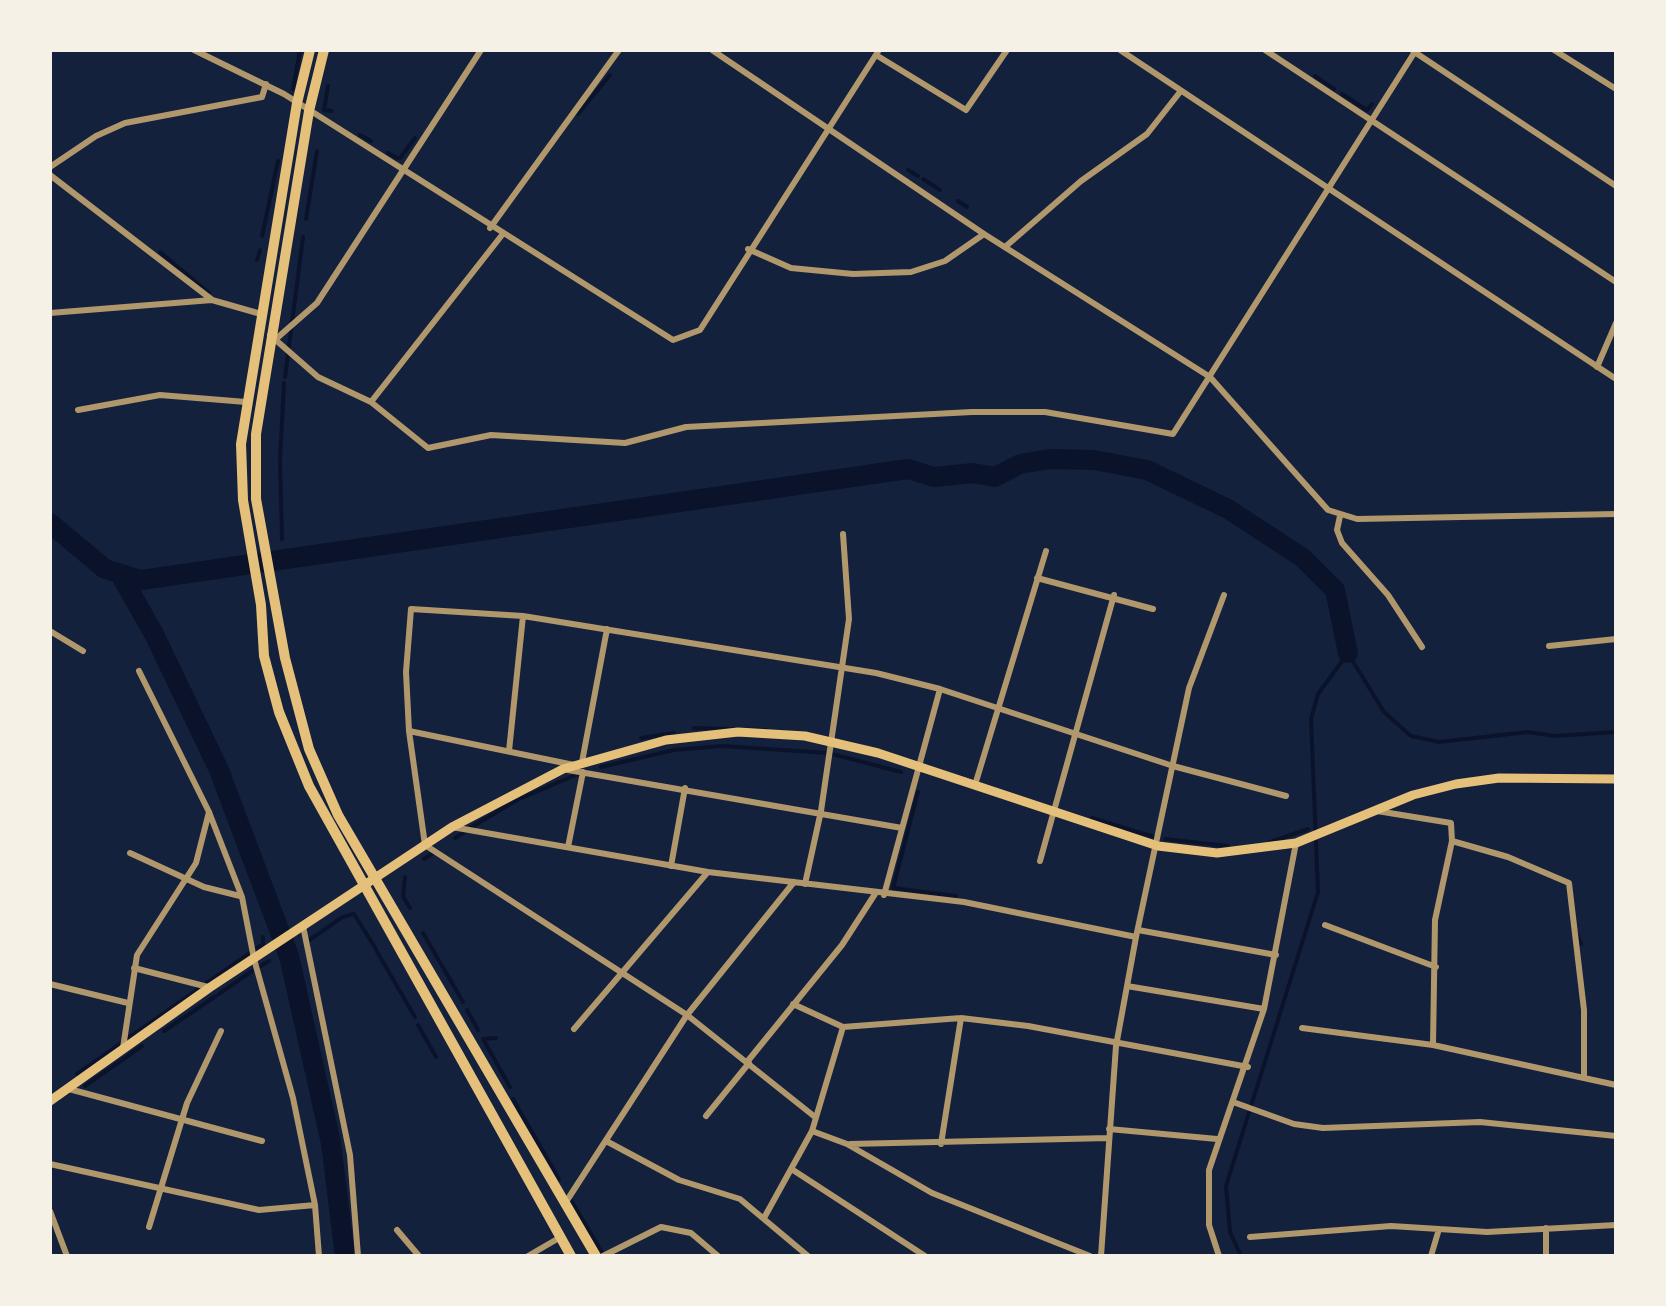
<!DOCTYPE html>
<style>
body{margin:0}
#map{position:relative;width:1666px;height:1306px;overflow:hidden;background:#14213d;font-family:Rubik,sans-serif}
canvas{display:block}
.frame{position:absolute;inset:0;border:52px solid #f6f1e7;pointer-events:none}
</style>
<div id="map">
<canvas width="1666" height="1306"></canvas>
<div class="frame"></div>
</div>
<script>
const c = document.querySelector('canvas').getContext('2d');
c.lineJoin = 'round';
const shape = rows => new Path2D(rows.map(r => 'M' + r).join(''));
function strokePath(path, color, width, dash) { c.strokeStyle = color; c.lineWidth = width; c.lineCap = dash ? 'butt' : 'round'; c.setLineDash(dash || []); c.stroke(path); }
const stream = shape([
 [1315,76,1334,89],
 [328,86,324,110,332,111],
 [293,89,300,50],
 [1342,94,1367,110,1372,104],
 [578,114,610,75],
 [360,135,371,141],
 [388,153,397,158],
 [400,158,415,138],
 [908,170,918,176],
 [923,179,940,190],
 [958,201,967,207],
 [306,219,317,151],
 [262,236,278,161],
 [160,252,209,293],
 [257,260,260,250],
 [285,377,303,237],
 [280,460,284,383],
 [280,462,282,539],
 [1349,655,1384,712,1411,736,1439,742,1528,732,1554,736,1616,732],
 [694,728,766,730],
 [641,738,674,733],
 [832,754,901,772],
 [601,767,674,750,722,746,828,753],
 [918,792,893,888,956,896],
 [1092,818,1154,837],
 [470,828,517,800,578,774],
 [455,838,466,831],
 [1165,839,1228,846],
 [1270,842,1308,829],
 [424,859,436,851],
 [403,897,405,877],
 [404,898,410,908],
 [354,914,376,949],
 [343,917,353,914],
 [423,933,463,1002],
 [1577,934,1581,944],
 [308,941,341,918],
 [376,950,415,1017],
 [283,952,292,946],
 [259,967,269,961],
 [219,994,252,971],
 [467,1010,478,1030],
 [418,1025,436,1057],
 [164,1031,216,996],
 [496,1038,483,1039,510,1087],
 [77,1074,247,955,263,944,263,937],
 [85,1086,142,1046],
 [513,1099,559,1179],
 [571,1200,604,1256],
 [1241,1256,1230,1232,1226,1186,1318,892,1311,719,1318,694,1348,653]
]);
const river = shape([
 [50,523,105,569,141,580,908,469,934,477,973,473,995,477,1020,464,1050,459,1094,460,1147,470,1228,509,1303,558,1335,590,1348,653],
 [120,574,154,634,219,770,289,956,331,1143,345,1256]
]);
const minor = shape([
 [194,50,284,94,673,340,700,330,879,50],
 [712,50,984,234,1210,377,1328,510,1357,519,1616,514],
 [1120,50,1616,379],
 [1265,50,1616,282],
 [1554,50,1616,89],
 [1413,51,1616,186],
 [876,55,966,110,1007,50],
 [50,167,96,136,125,123,262,97,266,84],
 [50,175,211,299],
 [490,228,619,50],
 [1005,247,1081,181,1147,134,1180,92],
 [748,249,791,268,853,274,911,272,945,261,984,234],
 [50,313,212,300,261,314],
 [270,335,318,377,371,402,428,448,491,435,625,443,686,427,972,412,1045,412,1173,434,1416,50],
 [277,338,317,303,481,50],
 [1597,367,1616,323],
 [371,402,502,235],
 [78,410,160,395,246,402],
 [1340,516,1337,530,1342,543,1388,595,1422,647],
 [1037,578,1153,609],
 [50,631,83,651],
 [1549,646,1616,639],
 [139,671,209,812,242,897,254,959,293,1098,315,1205,319,1256],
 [409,731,574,765],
 [509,751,523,616],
 [582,762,607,629],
 [568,770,902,828],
 [975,785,1046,551],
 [1377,811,1451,823,1452,841],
 [452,827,708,872,964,902,1136,937],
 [568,847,583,772],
 [130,853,204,887,240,896],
 [1040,861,1114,595],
 [671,866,685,788],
 [805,884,821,811,849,619,843,534],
 [884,895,940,689],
 [1325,925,1436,967],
 [303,926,350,1155,358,1256],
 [1138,930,1276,955],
 [134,968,208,987],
 [50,984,128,1003],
 [1127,986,1264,1009],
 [793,1004,843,1027,961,1018,1028,1026,1248,1067],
 [1302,1028,1433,1045,1616,1085],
 [574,1029,707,873],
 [1433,1045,1435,920,1452,841,1508,857,1569,883,1584,1010,1584,1078],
 [123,1048,137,955,196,863,209,812],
 [747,1062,842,945,875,894],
 [69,1089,262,1141],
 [1233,1102,1294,1124,1323,1128,1480,1122,1616,1136],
 [706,1116,749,1063],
 [815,1117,687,1015,425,845,409,731,406,672,411,609,523,616,876,673,940,689,1173,766,1286,796],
 [1109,1129,1217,1139],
 [812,1131,847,1144,932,1193,1090,1256],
 [608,1142,679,1180,740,1199,808,1256],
 [850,1144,1109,1138],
 [941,1144,961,1018],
 [50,1164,259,1210,315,1205],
 [793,1170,925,1256],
 [564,1205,687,1015,794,882],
 [50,1211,67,1256],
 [764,1218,812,1131,843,1027],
 [149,1227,187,1103,221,1031],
 [397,1230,419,1256],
 [1250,1237,1391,1226,1487,1232,1616,1225],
 [528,1256,559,1238],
 [603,1256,661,1227,691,1233,718,1256],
 [1101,1256,1116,1046,1136,937,1189,688,1224,595],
 [1219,1256,1209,1225,1209,1170,1264,1009,1296,843],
 [1431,1256,1439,1229],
 [1546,1256,1546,1228]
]);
const secondary = shape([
 [50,1101,209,988,452,827,563,769,666,740,738,732,805,736,878,753,1158,846,1217,853,1296,843,1413,795,1456,784,1499,778,1616,779]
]);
const primary = shape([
 [310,50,297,103,241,444,243,500,261,605,264,656,279,712,309,786,571,1256],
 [324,50,309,111,256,434,256,499,285,658,309,749,338,815,596,1256]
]);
strokePath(stream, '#0b132b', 4);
strokePath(river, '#0b132b', 20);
strokePath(minor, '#b1986c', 6);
strokePath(secondary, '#e5c07b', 9);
strokePath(primary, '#e5c07b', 10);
</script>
